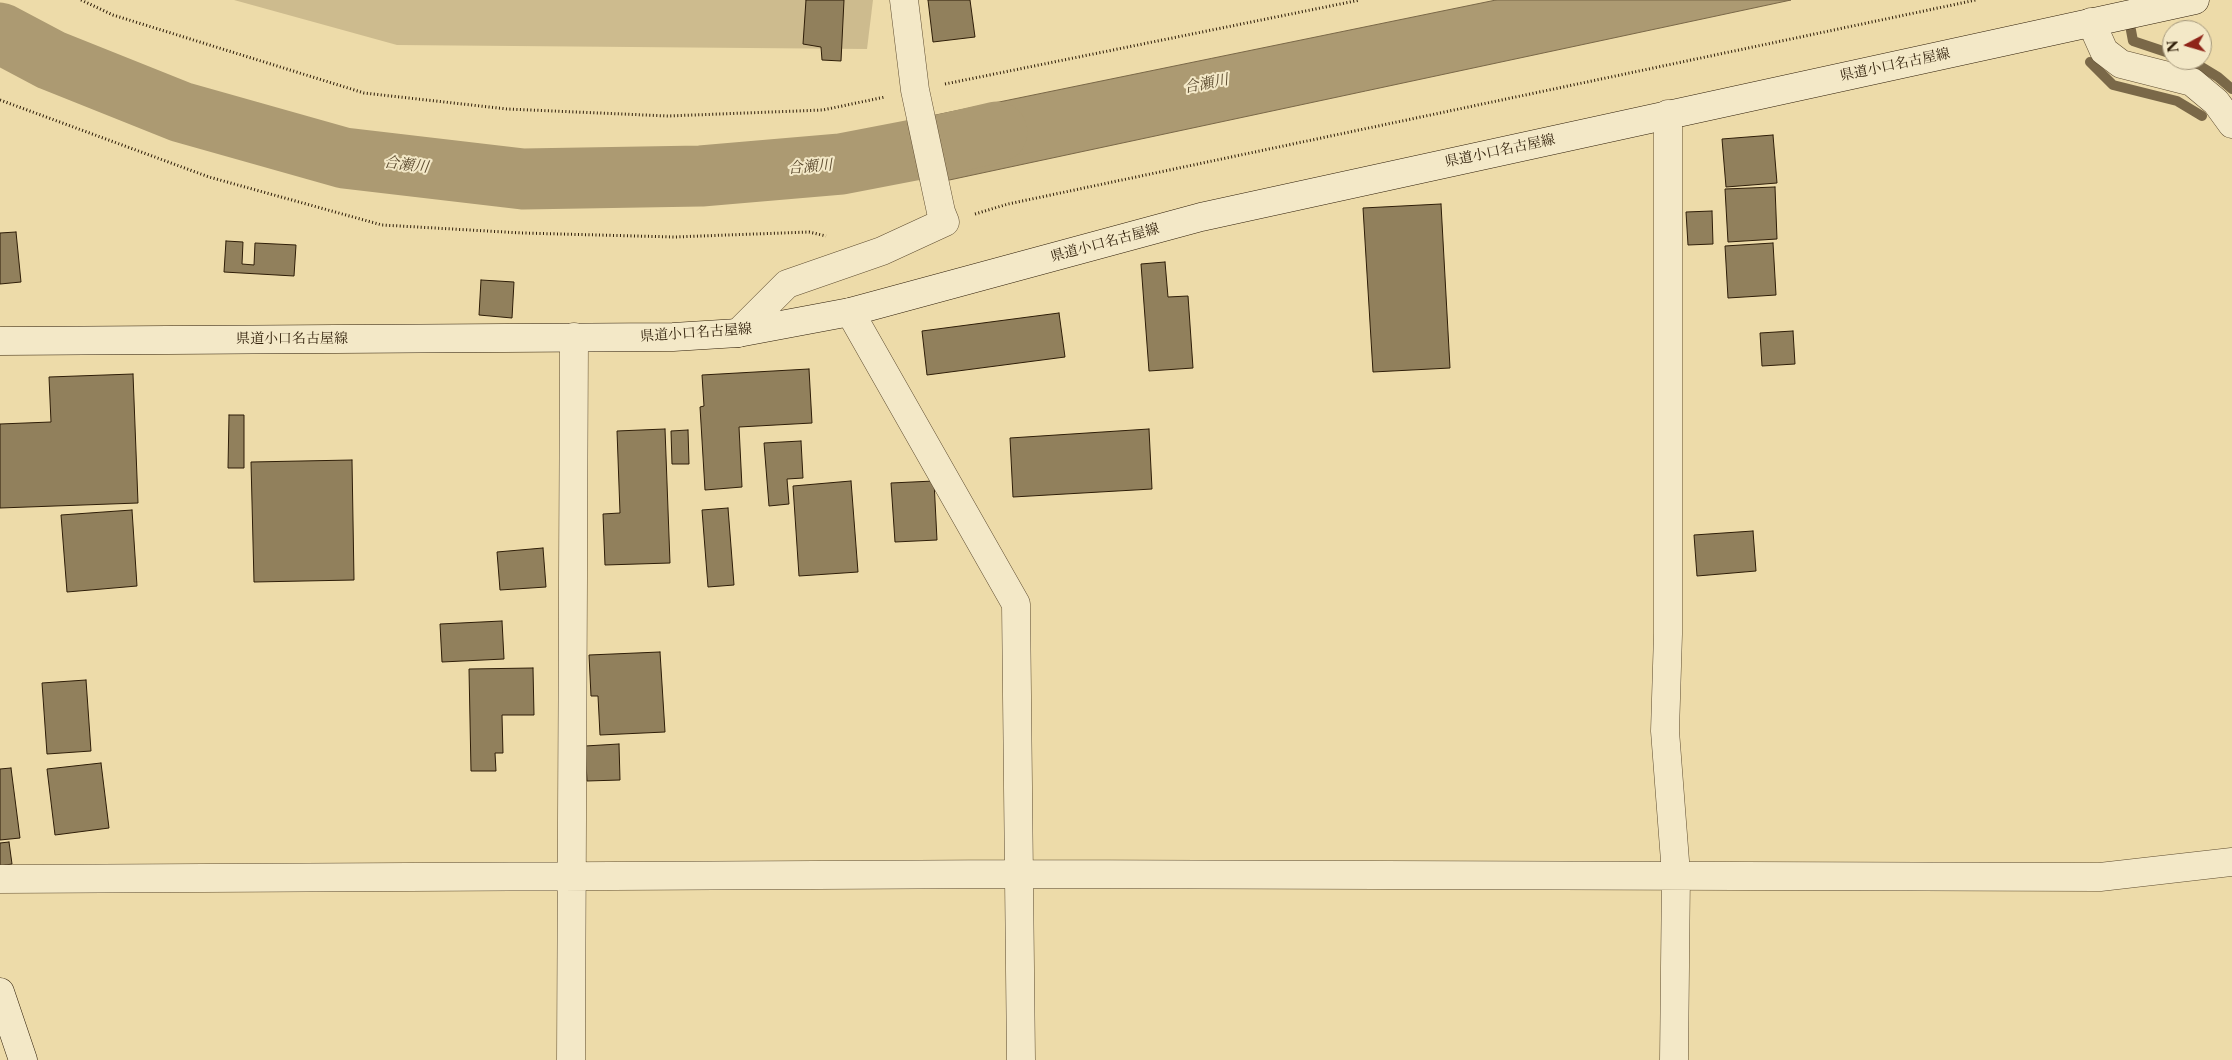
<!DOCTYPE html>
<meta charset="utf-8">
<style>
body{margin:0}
#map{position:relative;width:2232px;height:1060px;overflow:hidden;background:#eddba9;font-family:"Libre Caslon Text",serif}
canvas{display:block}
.north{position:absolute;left:2162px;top:20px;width:50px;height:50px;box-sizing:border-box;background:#f3e8c7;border:1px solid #a4977b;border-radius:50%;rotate:264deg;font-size:14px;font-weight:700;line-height:20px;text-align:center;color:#2e1d08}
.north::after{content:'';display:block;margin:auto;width:18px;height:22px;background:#8f2418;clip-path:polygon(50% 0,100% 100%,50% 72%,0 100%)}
</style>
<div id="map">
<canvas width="2232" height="1060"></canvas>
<div class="north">N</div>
</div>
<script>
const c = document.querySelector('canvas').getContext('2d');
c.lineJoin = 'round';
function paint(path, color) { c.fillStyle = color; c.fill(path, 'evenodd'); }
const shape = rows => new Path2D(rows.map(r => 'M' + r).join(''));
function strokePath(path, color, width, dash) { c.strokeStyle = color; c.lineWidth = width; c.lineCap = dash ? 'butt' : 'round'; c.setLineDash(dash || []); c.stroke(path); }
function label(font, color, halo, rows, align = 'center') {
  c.font = font + ' "Libre Caslon Text","Noto Serif JP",serif'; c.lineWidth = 4; c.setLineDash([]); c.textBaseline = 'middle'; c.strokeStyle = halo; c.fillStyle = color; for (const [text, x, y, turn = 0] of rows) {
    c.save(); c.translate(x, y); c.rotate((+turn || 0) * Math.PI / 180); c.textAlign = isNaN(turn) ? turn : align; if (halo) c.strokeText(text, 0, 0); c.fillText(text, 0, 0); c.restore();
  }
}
const green = shape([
 [234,0,873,0,867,49,397,45]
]);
const water = shape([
 [1496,0,1791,0,940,182,926,117,1496,0]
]);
const stream = shape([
 [2130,25,2133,41,2172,54],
 [2190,60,2218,77,2232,89],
 [2090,62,2113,85,2177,101,2202,116]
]);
const river = shape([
 [0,33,51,60,181,112,344,158,523,179,701,176,841,164,945,144,997,132]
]);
const building = shape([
 [806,0,844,0,841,61,822,60,821,47,803,44,806,0],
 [928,0,970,0,975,37,933,42,928,0],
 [1773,135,1777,183,1726,187,1722,139,1773,135],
 [1775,187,1777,239,1728,242,1725,189,1775,187],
 [1441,204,1450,368,1373,372,1363,208,1441,204],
 [1712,211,1713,244,1688,245,1686,212,1712,211],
 [16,232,21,282,0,284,0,233,16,232],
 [226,241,243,242,242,264,254,265,255,243,296,245,294,276,224,272,226,241],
 [1773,243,1776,295,1728,298,1725,246,1773,243],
 [1165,262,1168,297,1188,296,1193,368,1149,371,1141,264,1165,262],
 [481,280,514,282,512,318,479,315,481,280],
 [1059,313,1065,357,927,375,922,331,1059,313],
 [1793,331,1795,364,1762,366,1760,333,1793,331],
 [809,369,812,423,739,427,742,487,705,490,700,407,704,406,702,375,809,369],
 [133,374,138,503,0,508,0,424,51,422,49,377,133,374],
 [229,415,244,415,244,468,228,468,229,415],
 [665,429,670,563,605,565,603,514,620,513,617,431,665,429],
 [1149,429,1152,489,1013,497,1010,438,1149,429],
 [688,430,689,464,672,464,671,431,688,430],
 [801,441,803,478,787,479,789,504,769,506,764,443,801,441],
 [352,460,354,580,254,582,251,462,352,460],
 [851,481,858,572,799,576,793,486,851,481],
 [934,481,937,540,895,542,891,483,934,481],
 [728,508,734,585,708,587,702,510,728,508],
 [132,510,137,586,67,592,61,515,132,510],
 [1753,531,1756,571,1697,576,1694,535,1753,531],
 [543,548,546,587,500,590,497,552,543,548],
 [502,621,504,659,442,662,440,624,502,621],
 [660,652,665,732,600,735,598,696,591,696,589,655,660,652],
 [533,668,534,715,502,715,503,753,495,753,496,771,471,771,469,669,533,668],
 [86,680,91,751,47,754,42,683,86,680],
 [619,744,620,780,587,781,585,746,619,744],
 [101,763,109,828,55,835,47,769,101,763],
 [11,768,20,838,0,840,0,769,11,768],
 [9,842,12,864,0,866,0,843,9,842]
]);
const path = shape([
 [81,0,113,15,364,93,507,109,668,116,823,110,885,97],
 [945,84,1360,0],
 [0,100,209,177,382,225,522,233,674,237,809,232,826,236],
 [975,214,1008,204,1976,0]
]);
const street = shape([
 [2091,22,2104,51,2121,64,2192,82,2216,102,2232,124],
 [1668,114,1668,634,1665,731,1676,874,1674,1060],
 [850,312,1016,604,1021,1060],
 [738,333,787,284,882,251,945,222,941,212,915,90,904,0],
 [0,879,1020,874,2100,877,2232,862],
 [571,1060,574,337]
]);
const secondary = shape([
 [0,341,673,337,738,333,850,312,1201,217,2195,0],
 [0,992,23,1060]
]);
const streetNames = [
 ["県道小口名古屋線",1895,65,-12],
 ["県道小口名古屋線",1500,151,-12],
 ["県道小口名古屋線",1105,243,-15],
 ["県道小口名古屋線",696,333,-4],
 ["県道小口名古屋線",292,339]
];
const waterNames = [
 ["合瀬川",1206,84,-11],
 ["合瀬川",406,165,7],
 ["合瀬川",810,167,-5]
];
paint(green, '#cdbb8e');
paint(water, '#ac9a72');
strokePath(water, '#7a6848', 1);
strokePath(stream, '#7a6848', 10);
strokePath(river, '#ac9a72', 61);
paint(building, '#91805c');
strokePath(building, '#2e1d08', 1);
strokePath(street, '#5e4c30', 29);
strokePath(secondary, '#2e1d08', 29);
strokePath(path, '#2e1d08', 3, [1, 2.5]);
strokePath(street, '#f3e8c7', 28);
strokePath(secondary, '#f3e8c7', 28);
label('14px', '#2e1d08', '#f3e8c7', streetNames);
label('italic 15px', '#5a492d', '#f3e8c7', waterNames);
</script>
